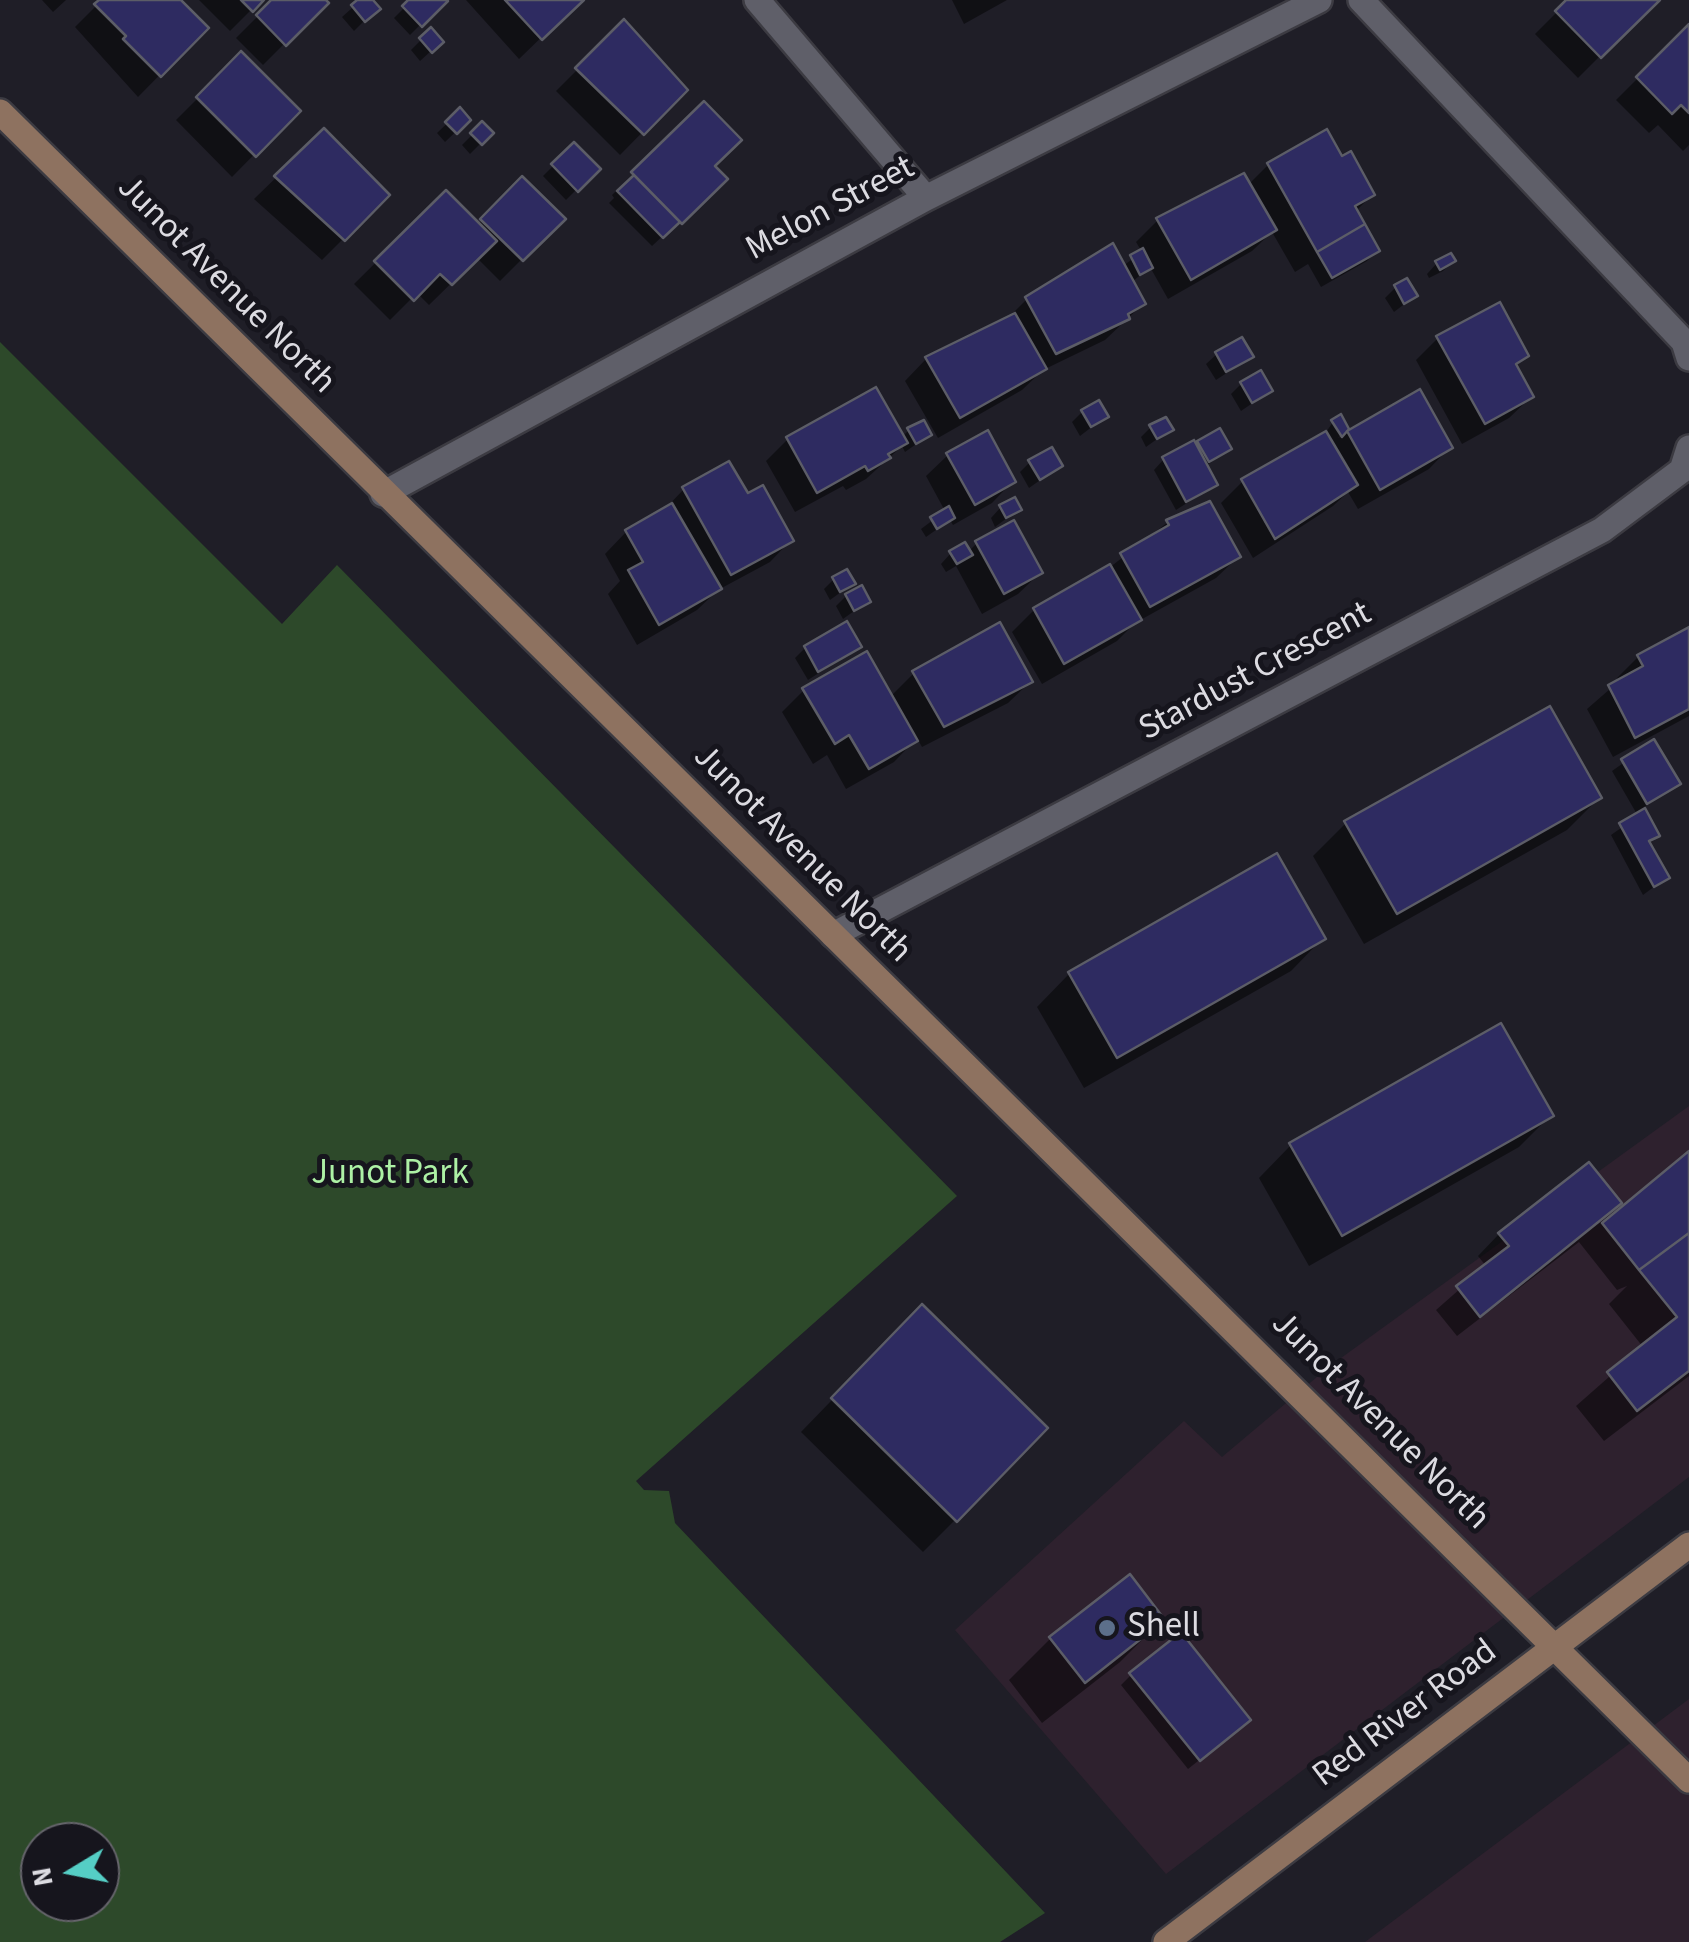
<!DOCTYPE html>
<style>
body{margin:0}
#map{position:relative;width:1689px;height:1942px;overflow:hidden;background:#1f1e27;font-family:"Source Sans 3",sans-serif}
canvas{display:block}
.north{position:absolute;left:20px;top:1822px;width:100px;height:100px;box-sizing:border-box;background:#16151d;border:2px solid #65646b;border-radius:50%;rotate:260deg;font-size:28px;font-weight:700;line-height:40px;text-align:center;color:#dcdbe1}
.north::after{content:'';display:block;margin:auto;width:35px;height:45px;background:#55cec5;clip-path:polygon(50% 0,100% 100%,50% 72%,0 100%)}
</style>
<div id="map">
<canvas width="1689" height="1942"></canvas>
<div class="north">N</div>
</div>
<script>
const c = document.querySelector('canvas').getContext('2d');
c.lineJoin = 'round';
function paint(path, color) { c.fillStyle = color; c.fill(path, 'evenodd'); }
const shape = rows => new Path2D(rows.map(r => 'M' + r).join(''));
function strokePath(path, color, width, dash) { c.strokeStyle = color; c.lineWidth = width; c.lineCap = dash ? 'butt' : 'round'; c.setLineDash(dash || []); c.stroke(path); }
function label(font, color, halo, rows, align = 'center') {
  c.font = font + ' "Source Sans 3",sans-serif'; c.lineWidth = 10; c.setLineDash([]); c.textBaseline = 'middle'; c.strokeStyle = halo; c.fillStyle = color; for (const [text, x, y, turn = 0] of rows) {
    c.save(); c.translate(x, y); c.rotate((+turn || 0) * Math.PI / 180); c.textAlign = isNaN(turn) ? turn : align; if (halo) c.strokeText(text, 0, 0); c.fillText(text, 0, 0); c.restore();
  }
}
const commercial = shape([
 [1689,1106,1689,1477,1166,1874,955,1630,1184,1421,1222,1457,1330,1366],
 [1689,1699,1689,1942,1365,1942]
]);
const green = shape([
 [0,342,282,624,337,565,957,1196,636,1481,644,1490,669,1491,675,1523,1045,1913,1000,1942,0,1942],
 [40,1842,100,1842,100,1902,40,1902]
]);
const shadow = shape([
 [42,0,66,0,53,12],
 [102,0,178,0,206,28,138,97,75,27],
 [199,0,261,0,230,31],
 [274,0,325,3,263,65,236,38],
 [361,0,370,0,371,14,354,31,342,17],
 [412,0,444,1,410,35,394,18],
 [466,0,580,0,519,59],
 [952,0,1007,0,964,24],
 [1569,0,1656,0,1578,78,1535,34],
 [624,23,684,90,620,155,556,91],
 [1689,27,1689,145,1683,151,1658,125,1649,133,1616,100],
 [430,31,441,42,420,61,411,50],
 [241,55,297,111,232,177,176,120],
 [704,105,712,167,724,179,652,246,609,203,614,198,612,195],
 [460,111,468,120,445,142,437,133],
 [482,125,491,133,470,154,462,145],
 [324,131,387,195,322,260,254,199],
 [1326,133,1341,160,1372,195,1355,212,1377,250,1367,261,1321,287,1308,264,1295,272,1272,232,1252,251,1168,299,1150,267,1132,282,1143,304,1105,340,1043,370,1022,390,938,438,905,381,926,359,1004,322,1027,299,1123,266,1142,252,1136,242,1158,220,1248,185,1268,165],
 [574,145,597,169,566,200,543,176],
 [522,180,562,219,500,281,477,258,429,305,417,293,390,320,354,284,446,193,477,225],
 [1453,261,1443,271,1429,278,1427,274,1437,263],
 [1396,287,1415,296,1394,312,1385,298],
 [1438,338,1526,356,1515,367,1531,397,1509,418,1462,444,1416,360],
 [1217,354,1251,357,1216,380,1206,364],
 [1241,384,1270,391,1241,411,1231,394],
 [1419,392,1450,447,1429,469,1358,509,1348,492,1333,506,1253,558,1221,503,1243,481,1324,435,1333,422,1346,428,1338,438],
 [1082,412,1106,416,1080,436,1072,422],
 [1151,427,1171,429,1146,447,1141,437],
 [909,430,929,435,905,452,902,446,866,479,846,490,843,486,795,512,766,461,788,439,902,437],
 [1198,443,1229,449,1205,467,1215,485,1176,510,1154,470,1164,459],
 [948,455,1013,481,992,503,953,525,950,520,926,537,921,529,945,511,926,476],
 [1030,462,1060,466,1029,488,1020,472],
 [684,489,791,540,770,562,718,590,697,610,637,645,608,594,620,581,605,554,626,532,663,511],
 [1001,507,1019,509,995,527,991,518],
 [1168,522,1238,557,1216,578,1135,623,1117,641,1042,684,1012,632,1034,610,1109,568],
 [977,543,1040,573,1018,594,982,614,956,566,946,572,941,564,951,553,968,552],
 [834,579,852,584,830,600,824,589],
 [846,596,868,601,843,619,836,606],
 [1689,630,1689,716,1613,757,1587,709,1618,682,1617,678,1638,657],
 [859,647,808,680,795,658,805,648],
 [914,673,1030,682,1008,703,922,747,917,738,894,762,846,789,827,755,813,764,782,712,804,690,890,697],
 [1653,742,1678,784,1642,809,1657,835,1648,844,1667,877,1643,895,1611,835,1638,816,1612,771],
 [1599,798,1567,830,1364,944,1313,856,1346,823],
 [1277,856,1323,938,1291,971,1084,1088,1037,1007,1069,974],
 [1551,1115,1519,1147,1309,1266,1259,1178,1291,1145],
 [1689,1154,1689,1376,1604,1441,1576,1406,1643,1347,1609,1304,1627,1286,1617,1290,1579,1242,1457,1336,1436,1310,1486,1266,1478,1256,1499,1234,1589,1165,1621,1206],
 [890,1340,955,1520,923,1552,801,1432],
 [1162,1620,1120,1662,1042,1723,1009,1680,1051,1638],
 [1131,1675,1237,1730,1188,1769,1121,1685]
]);
const building = shape([
 [99,0,181,0,209,28,161,77,123,39,126,36,94,4,99,0],
 [241,0,264,0,253,12,241,0],
 [271,0,326,0,329,3,286,46,256,15,271,0],
 [357,0,373,0,381,9,365,22,351,5,357,0],
 [408,0,447,0,448,1,422,27,402,6,408,0],
 [505,0,584,0,542,40,505,0],
 [1566,0,1660,0,1601,58,1555,11,1566,0],
 [624,19,688,90,644,135,575,68,624,19],
 [1689,24,1689,113,1681,105,1672,114,1636,77,1689,24],
 [431,27,444,42,432,53,419,38,431,27],
 [241,51,301,111,256,157,196,97,241,51],
 [704,101,742,140,715,166,728,179,682,224,631,172,704,101],
 [460,107,471,120,457,134,445,122,460,107],
 [482,121,494,133,482,145,470,133,482,121],
 [324,128,390,195,345,241,274,176,324,128],
 [1327,129,1342,156,1351,151,1375,195,1355,206,1365,224,1317,252,1267,163,1327,129],
 [574,142,601,169,578,192,551,164,574,142],
 [1244,173,1277,230,1191,280,1156,218,1244,173],
 [634,175,680,222,663,238,617,191,634,175],
 [522,176,566,219,523,261,480,219,522,176],
 [446,190,497,241,452,285,440,274,414,301,374,261,446,190],
 [1365,224,1380,251,1332,278,1317,252,1365,224],
 [1113,243,1146,304,1128,314,1130,319,1056,354,1025,297,1113,243],
 [1143,248,1153,268,1140,275,1130,255,1143,248],
 [1451,253,1456,261,1440,270,1435,261,1451,253],
 [1407,278,1418,296,1404,304,1394,285,1407,278],
 [1500,302,1529,356,1516,364,1534,397,1485,424,1436,336,1500,302],
 [1015,313,1047,369,960,418,925,357,1015,313],
 [1242,337,1254,357,1226,372,1215,352,1242,337],
 [1261,370,1273,391,1252,403,1240,382,1261,370],
 [876,387,908,443,888,454,891,458,868,471,865,466,817,493,786,437,876,387],
 [1420,389,1453,448,1380,490,1347,431,1420,389],
 [1099,400,1109,417,1091,427,1081,410,1099,400],
 [1341,414,1349,429,1342,437,1331,420,1341,414],
 [1166,417,1174,430,1157,439,1149,425,1166,417],
 [924,420,932,435,916,444,907,428,924,420],
 [1220,428,1232,449,1209,462,1197,441,1220,428],
 [988,430,1016,482,975,505,946,453,988,430],
 [1326,431,1358,485,1275,539,1241,479,1326,431],
 [1194,440,1218,485,1186,502,1162,457,1194,440],
 [1052,447,1063,466,1040,480,1028,460,1052,447],
 [729,461,748,493,763,485,794,541,731,575,682,487,729,461],
 [1015,497,1022,510,1006,518,999,505,1015,497],
 [1210,501,1241,557,1150,607,1120,553,1169,525,1166,520,1210,501],
 [672,503,722,589,659,625,628,570,643,562,625,530,672,503],
 [949,506,955,518,937,529,930,517,949,506],
 [1014,520,1043,573,1004,594,975,541,1014,520],
 [965,542,973,555,957,564,949,551,965,542],
 [1110,564,1142,620,1064,664,1033,608,1110,564],
 [847,569,856,584,840,592,832,577,847,569],
 [862,585,871,602,854,611,845,594,862,585],
 [847,621,862,647,818,672,804,646,847,621],
 [1000,622,1033,682,944,727,912,671,1000,622],
 [1689,627,1689,709,1635,738,1608,685,1643,666,1637,655,1689,627],
 [867,651,918,741,869,769,849,735,835,744,802,688,867,651],
 [1550,706,1602,798,1397,914,1344,821,1550,706],
 [1654,739,1681,784,1647,804,1621,759,1654,739],
 [1645,808,1660,836,1649,841,1670,878,1654,887,1619,823,1645,808],
 [1277,853,1326,939,1117,1058,1068,972,1277,853],
 [1501,1023,1554,1116,1342,1236,1289,1143,1501,1023],
 [1689,1151,1689,1233,1639,1270,1602,1223,1689,1151],
 [1589,1162,1622,1203,1480,1317,1456,1286,1509,1246,1498,1233,1589,1162],
 [1689,1233,1689,1371,1637,1411,1607,1372,1677,1317,1639,1270,1689,1233],
 [922,1304,1048,1428,957,1522,831,1398,922,1304],
 [1130,1574,1165,1620,1085,1683,1049,1637,1130,1574],
 [1181,1632,1251,1720,1200,1761,1129,1673,1181,1632]
]);
const street = shape([
 [757,0,926,198],
 [1361,0,1684,342,1689,358],
 [383,494,926,198,1319,0],
 [833,935,1602,530,1682,470,1689,448]
]);
const secondary = shape([
 [0,112,1689,1780],
 [1166,1942,1689,1545]
]);
const markers = [
 [1107,1628,10,"#5c6f8a"]
];
const streetNames = [
 ["Melon Street",831,210,-28],
 ["Junot Avenue North",225,286,45],
 ["Stardust Crescent",1256,673,-28],
 ["Junot Avenue North",801,855,45],
 ["Junot Avenue North",1379,1422,45],
 ["Red River Road",1406,1715,-37]
];
const parkNames = [
 ["Junot Park",390,1175]
];
const poiNames = [
 ["Shell",1127,1628]
];
paint(commercial, '#2e212e');
paint(green, '#2d492a');
paint(shadow, '#0007');
paint(building, '#2e2b61');
strokePath(building, '#5c5d67', 2.5);
strokePath(street, '#3c3b42', 30);
strokePath(secondary, '#3c3b42', 30);
strokePath(street, '#5f5f69', 25);
strokePath(secondary, '#8e7260', 25);
for (const [x, y, r, color] of markers) { const dot = new Path2D(); dot.arc(x, y, r, 0, 2 * Math.PI); c.fillStyle = color; c.fill(dot); strokePath(dot, '#16151d', 4); }
label('35px', '#dcdbe1', '#16151d', streetNames);
label('35px', '#adf1a5', '#16151d', parkNames);
label('35px', '#dcdbe1', '#16151d', poiNames, 'left');
</script>
